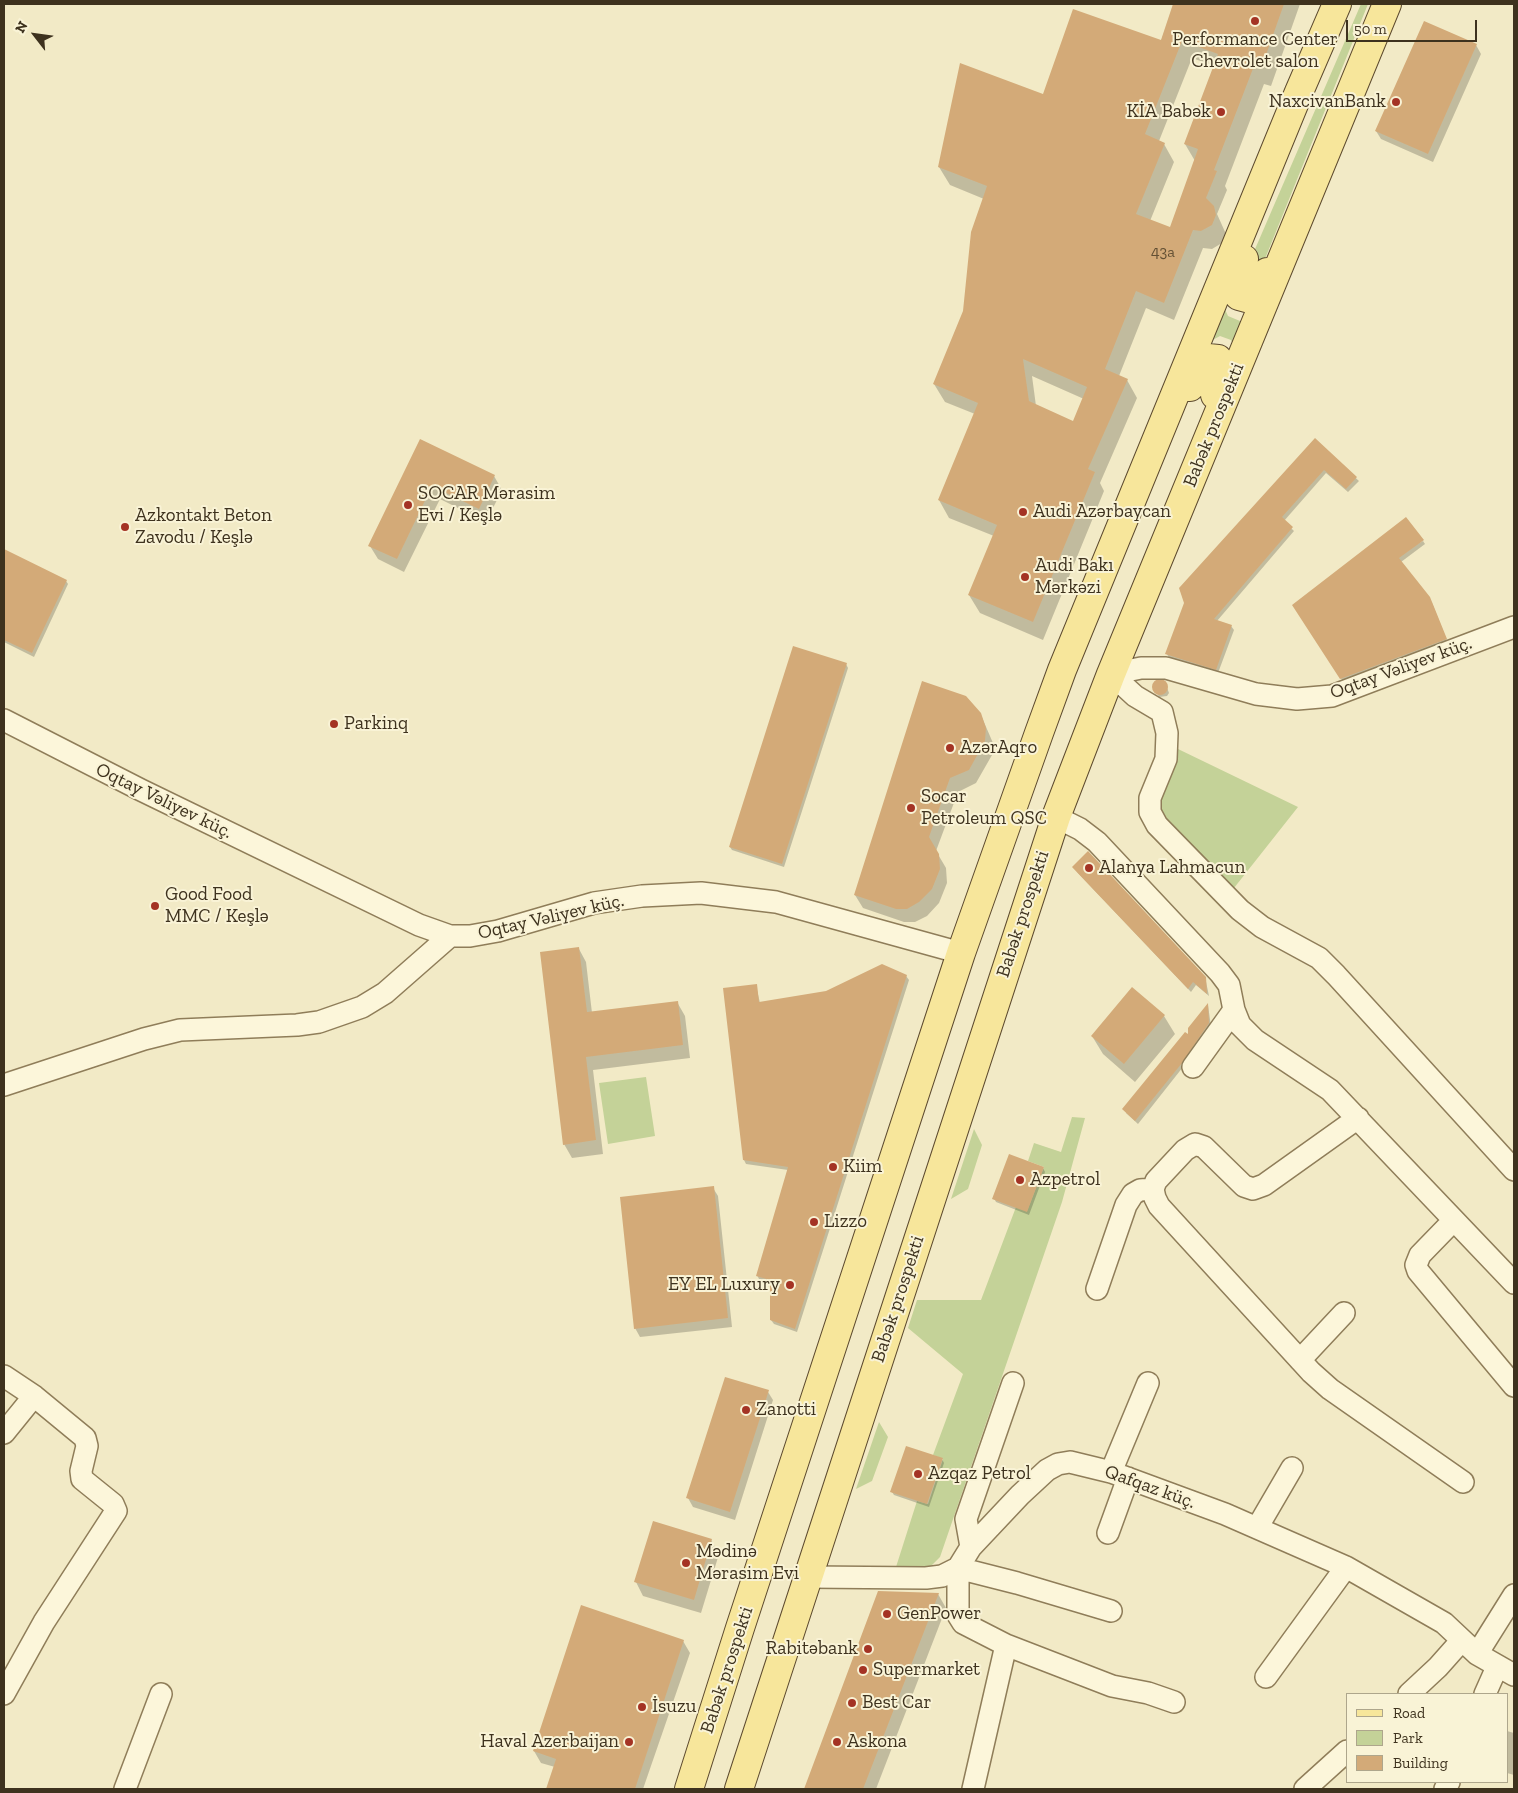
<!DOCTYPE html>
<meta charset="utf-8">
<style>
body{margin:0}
#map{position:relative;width:1518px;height:1793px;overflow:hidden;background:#f2eac6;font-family:"Zilla Slab",serif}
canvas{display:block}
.frame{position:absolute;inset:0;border:5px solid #3e321e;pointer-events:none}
.legend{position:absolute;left:1346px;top:1693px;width:162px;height:90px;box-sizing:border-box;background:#f9f3d6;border:1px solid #aea68c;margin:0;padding:6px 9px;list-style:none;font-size:15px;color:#3e321e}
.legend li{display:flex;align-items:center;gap:10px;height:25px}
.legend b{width:25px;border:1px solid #aea68c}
.north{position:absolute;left:10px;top:10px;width:50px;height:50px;-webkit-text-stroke:4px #f9f3d6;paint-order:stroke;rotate:300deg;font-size:14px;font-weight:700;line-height:20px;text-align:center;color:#3e321e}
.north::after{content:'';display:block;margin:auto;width:18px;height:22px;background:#3e321e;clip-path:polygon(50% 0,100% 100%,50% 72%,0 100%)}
.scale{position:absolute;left:1346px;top:20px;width:131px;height:22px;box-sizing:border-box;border:2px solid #3e321e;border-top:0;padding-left:6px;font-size:15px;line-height:18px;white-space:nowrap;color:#3e321e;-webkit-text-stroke:4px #f9f3d6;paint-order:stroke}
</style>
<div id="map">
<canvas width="1518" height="1793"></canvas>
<div class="frame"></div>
<ul class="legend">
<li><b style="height:6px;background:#f7e69b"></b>Road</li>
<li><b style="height:14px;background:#c4d298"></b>Park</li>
<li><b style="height:14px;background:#d3aa78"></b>Building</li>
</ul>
<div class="north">N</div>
<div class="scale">50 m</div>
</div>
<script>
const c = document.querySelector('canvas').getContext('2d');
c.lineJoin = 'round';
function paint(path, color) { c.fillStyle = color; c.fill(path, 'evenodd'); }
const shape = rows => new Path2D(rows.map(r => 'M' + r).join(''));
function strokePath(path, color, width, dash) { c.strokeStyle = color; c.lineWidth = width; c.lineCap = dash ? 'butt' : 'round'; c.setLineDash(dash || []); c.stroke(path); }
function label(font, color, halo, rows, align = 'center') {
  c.font = font + ' "Zilla Slab",serif'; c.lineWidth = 4; c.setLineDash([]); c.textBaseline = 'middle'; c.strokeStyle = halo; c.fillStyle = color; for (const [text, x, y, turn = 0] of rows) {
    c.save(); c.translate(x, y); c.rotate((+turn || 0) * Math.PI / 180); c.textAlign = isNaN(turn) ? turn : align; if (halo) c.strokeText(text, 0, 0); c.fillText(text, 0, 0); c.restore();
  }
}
const green = shape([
 [1361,4,1368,4,1258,276,1246,270],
 [1223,305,1228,316,1240,321,1252,317,1237,353,1231,340,1220,336,1207,343],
 [1178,749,1298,807,1234,888,1163,817,1159,801],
 [646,1077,655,1136,608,1144,599,1083],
 [1072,1117,1085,1118,1062,1202,940,1557,929,1568,896,1567,917,1501,928,1504,943,1459,933,1455,963,1374,908,1328,917,1300,981,1300,1016,1207,1027,1211,1044,1167,1028,1161,1034,1143,1061,1152],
 [974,1129,982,1145,968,1189,951,1199],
 [879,1422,888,1437,872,1481,856,1489]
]);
const shadow = shape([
 [1175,4,1300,4,1271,86,1264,84,1225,186,1227,190,1217,214,1226,234,1222,243,1212,249,1203,248,1174,320,1146,308,1119,376,1127,380,1137,398,1100,483,1104,491,1043,640,980,613,969,595,994,536,949,518,939,500,975,414,945,402,934,384,965,311,984,199,950,185,939,167,1044,95,1161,41],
 [1192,58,1215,66,1185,144,1195,161,1170,229,1150,221,1174,162,1164,144,1159,141],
 [1032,376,1084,399,1074,423,1036,406],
 [1476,45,1481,54,1433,162,1381,139,1376,131],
 [421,440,494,476,502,490,486,522,440,499,404,572,378,559,370,546],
 [1315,440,1359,481,1348,492,1326,473,1284,521,1294,531,1217,621,1231,626,1234,630,1218,673,1169,658,1167,654],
 [1423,541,1425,544,1401,562,1432,603,1448,643,1344,683,1294,606],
 [4,551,66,581,68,584,34,657,4,642],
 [846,664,848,668,784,867,732,850,730,847],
 [1155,682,1165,682,1169,693,1167,696,1159,697,1153,685],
 [980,713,993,743,992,755,976,783,958,792,936,851,946,868,947,883,939,903,927,916,915,922,904,922,863,908,855,895],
 [1076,871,1205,977,1209,996,1196,985,1191,992],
 [579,949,586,962,592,1013,677,1002,685,1016,690,1058,593,1070,603,1154,572,1158,564,1144],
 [906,976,909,980,797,1332,774,1324,771,1320,771,1283,759,1279,757,1275,788,1170,746,1164,744,1160,756,986,760,1003,827,992],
 [1132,989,1164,1016,1175,1034,1135,1082,1103,1054,1092,1036],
 [1208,1005,1211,1027,1183,1067,1138,1124,1126,1113,1189,1037],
 [1043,1168,1045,1172,1029,1215,996,1202,994,1198],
 [713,1188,718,1196,732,1327,640,1337,635,1328],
 [768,1392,773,1400,735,1520,693,1507,688,1498],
 [942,1459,944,1463,929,1507,894,1495,892,1492],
 [711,1540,719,1554,701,1613,643,1596,636,1582],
 [879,1592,938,1594,946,1608,876,1789,805,1789],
 [683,1641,690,1653,643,1789,547,1789,555,1767,541,1763,534,1751],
 [1507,1731,1514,1733,1514,1775,1507,1773]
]);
const building = shape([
 [1173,4,1284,4,1261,69,1254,66,1214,170,1217,171,1206,198,1214,206,1216,215,1212,225,1201,231,1193,230,1164,303,1136,291,1105,369,1128,379,1088,469,1095,472,1033,622,968,595,997,525,938,500,978,403,933,384,963,311,971,232,987,186,938,167,960,63,1043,94,1073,9,1161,40],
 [1182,41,1218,54,1184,144,1198,149,1170,227,1136,214,1165,143,1145,134],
 [1023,359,1087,387,1073,421,1029,401],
 [1424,21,1477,44,1428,154,1375,131],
 [1315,438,1357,477,1346,489,1324,470,1282,517,1293,527,1214,619,1232,625,1216,670,1165,654,1184,603,1179,588],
 [420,439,495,475,479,509,432,486,397,559,368,546],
 [1406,517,1424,540,1399,558,1430,597,1447,639,1340,679,1292,605],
 [4,549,67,580,32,653,4,640],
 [793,646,847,663,782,864,729,847],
 '1152 687a8 8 0 1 1 16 0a8 8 0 1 1-16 0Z',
 [922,681,966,696,981,713,986,728,985,741,969,770,950,778,929,837,939,854,940,869,932,889,919,902,907,909,896,909,854,895],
 [1088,851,1206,977,1207,994,1193,982,1188,989,1072,867],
 [579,947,587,1012,678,1001,683,1045,586,1057,596,1140,563,1145,540,952],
 [882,964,907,975,795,1329,770,1320,770,1280,756,1276,788,1167,743,1160,723,988,757,984,759,1002,826,991],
 [1132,987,1165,1015,1124,1064,1091,1036],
 [1208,1003,1209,1023,1182,1063,1135,1121,1122,1109,1185,1032,1188,1034,1188,1028],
 [1009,1154,1044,1167,1027,1212,992,1199],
 [714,1186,728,1318,634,1329,620,1197],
 [725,1377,769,1390,730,1512,686,1498],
 [906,1446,943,1458,927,1504,890,1492],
 [653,1521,712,1539,694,1600,634,1582],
 [878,1591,939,1593,863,1789,804,1789],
 [581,1605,684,1640,635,1789,546,1789,556,1759,533,1751]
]);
const street = shape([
 [1111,674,1135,696,1162,712,1167,733,1166,759,1150,798,1150,812,1157,825,1240,910,1262,927,1319,958,1336,975,1514,1170],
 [1111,674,1141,668,1166,668,1256,694,1297,699,1332,696,1514,627],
 [4,720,141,790,419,925,450,936,470,936,498,931,594,903,642,896,701,893,776,902,961,953],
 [1056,817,1080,829,1097,842,1220,973,1229,985,1234,1010,1240,1025,1255,1040,1330,1090,1514,1283],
 [1193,1067,1234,1010],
 [4,1085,144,1039,180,1030,297,1025,319,1022,362,1007,385,993,450,936],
 [1358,1118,1264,1185,1253,1189,1244,1186,1204,1147,1195,1144,1185,1150,1156,1181,1153,1189,1155,1198,1159,1206,1311,1372,1330,1389,1463,1482],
 [1454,1220,1420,1255,1416,1265,1418,1271,1514,1386],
 [1097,1289,1126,1205,1133,1194,1140,1190,1153,1189],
 [1300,1360,1344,1313],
 [4,1376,34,1396,85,1438,87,1446,81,1471,82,1479,113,1504,116,1511,44,1622,4,1694],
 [4,1433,34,1396],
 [1111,1472,1148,1383],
 [1257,1528,1292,1468],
 [1108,1533,1128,1478],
 [971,1547,966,1519,1013,1383],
 [807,1577,926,1578,942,1576,958,1568,971,1547,1020,1495,1047,1470,1058,1464,1070,1462,1111,1472,1225,1514,1346,1567,1444,1623,1477,1654,1514,1675],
 [1111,1611,1017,1583,958,1568,958,1615,963,1623,1006,1645,1112,1686,1148,1693,1174,1702],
 [1477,1654,1514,1595],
 [1266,1677,1346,1567],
 [1409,1694,1438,1667,1462,1640],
 [1485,1694,1497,1667],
 [125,1789,161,1694],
 [973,1789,1006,1645],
 [1305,1789,1347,1751],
 [1445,1789,1449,1782]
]);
const primary = shape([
 [1244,259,1235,284,1239,296,1250,299,1256,294,1267,272],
 [1190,387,1203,361,1208,358,1218,359,1222,364,1223,371,1215,395],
 [689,1789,740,1628,961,953,1039,733,1062,670,1299,92,1337,4],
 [739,1789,1056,817,1111,674,1387,4]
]);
const markers = [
 [1255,21,5,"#a43324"],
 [1396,102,5,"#a43324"],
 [1221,112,5,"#a43324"],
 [408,505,5,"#a43324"],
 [1023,512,5,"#a43324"],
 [125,527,5,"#a43324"],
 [1025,577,5,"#a43324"],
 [334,724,5,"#a43324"],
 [950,748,5,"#a43324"],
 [911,808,5,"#a43324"],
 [1089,868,5,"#a43324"],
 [155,906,5,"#a43324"],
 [833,1167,5,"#a43324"],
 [1020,1180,5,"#a43324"],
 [814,1222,5,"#a43324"],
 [790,1285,5,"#a43324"],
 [746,1410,5,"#a43324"],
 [918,1474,5,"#a43324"],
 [686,1563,5,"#a43324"],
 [887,1614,5,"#a43324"],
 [868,1649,5,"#a43324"],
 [863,1670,5,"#a43324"],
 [852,1703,5,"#a43324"],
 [642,1707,5,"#a43324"],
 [629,1742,5,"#a43324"],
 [837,1742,5,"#a43324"]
];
const numberNames = [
 ["43a",1163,252]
];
const poiNames = [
 ["Performance Center",1255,40,"center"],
 ["Chevrolet salon",1255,62,"center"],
 ["NaxcivanBank",1386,102,"right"],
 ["KİA Babək",1211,112,"right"],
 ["SOCAR Mərasim",418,494],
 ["Evi / Keşlə",418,516],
 ["Audi Azərbaycan",1033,512],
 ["Azkontakt Beton",135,516],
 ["Zavodu / Keşlə",135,538],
 ["Audi Bakı",1035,566],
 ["Mərkəzi",1035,588],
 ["Parkinq",344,724],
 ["AzərAqro",960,748],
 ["Socar",921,797],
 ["Petroleum QSC",921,819],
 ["Alanya Lahmacun",1099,868],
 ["Good Food",165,895],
 ["MMC / Keşlə",165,917],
 ["Kiim",843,1167],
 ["Azpetrol",1030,1180],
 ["Lizzo",824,1222],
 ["EY EL Luxury",780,1285,"right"],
 ["Zanotti",756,1410],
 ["Azqaz Petrol",928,1474],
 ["Mədinə",696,1552],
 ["Mərasim Evi",696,1574],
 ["GenPower",897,1614],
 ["Rabitəbank",858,1649,"right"],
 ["Supermarket",873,1670],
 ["Best Car",862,1703],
 ["İsuzu",652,1707],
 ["Haval Azerbaijan",619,1742,"right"],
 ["Askona",847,1742]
];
const streetNames = [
 ["Babək prospekti",1214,425,-68],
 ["Oqtay Vəliyev küç.",1401,668,-20],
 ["Oqtay Vəliyev küç.",164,801,26],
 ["Babək prospekti",1023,914,-72],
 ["Oqtay Vəliyev küç.",551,917,-13],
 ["Babək prospekti",898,1299,-72],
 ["Qafqaz küç.",1150,1487,20],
 ["Babək prospekti",727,1670,-72]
];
paint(green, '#c4d298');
paint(shadow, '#0003');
paint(building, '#d3aa78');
strokePath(street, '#8f7d59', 24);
strokePath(primary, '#5d4a2e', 30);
strokePath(street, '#fcf6da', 21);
strokePath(primary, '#f7e69b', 28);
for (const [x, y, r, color] of markers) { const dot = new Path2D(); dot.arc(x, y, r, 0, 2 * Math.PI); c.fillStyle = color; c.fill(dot); strokePath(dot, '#f9f3d6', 2); }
label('16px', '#635034', null, numberNames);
label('19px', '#3e321e', '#f9f3d6', poiNames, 'left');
label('19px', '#3e321e', '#f9f3d6', streetNames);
</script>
